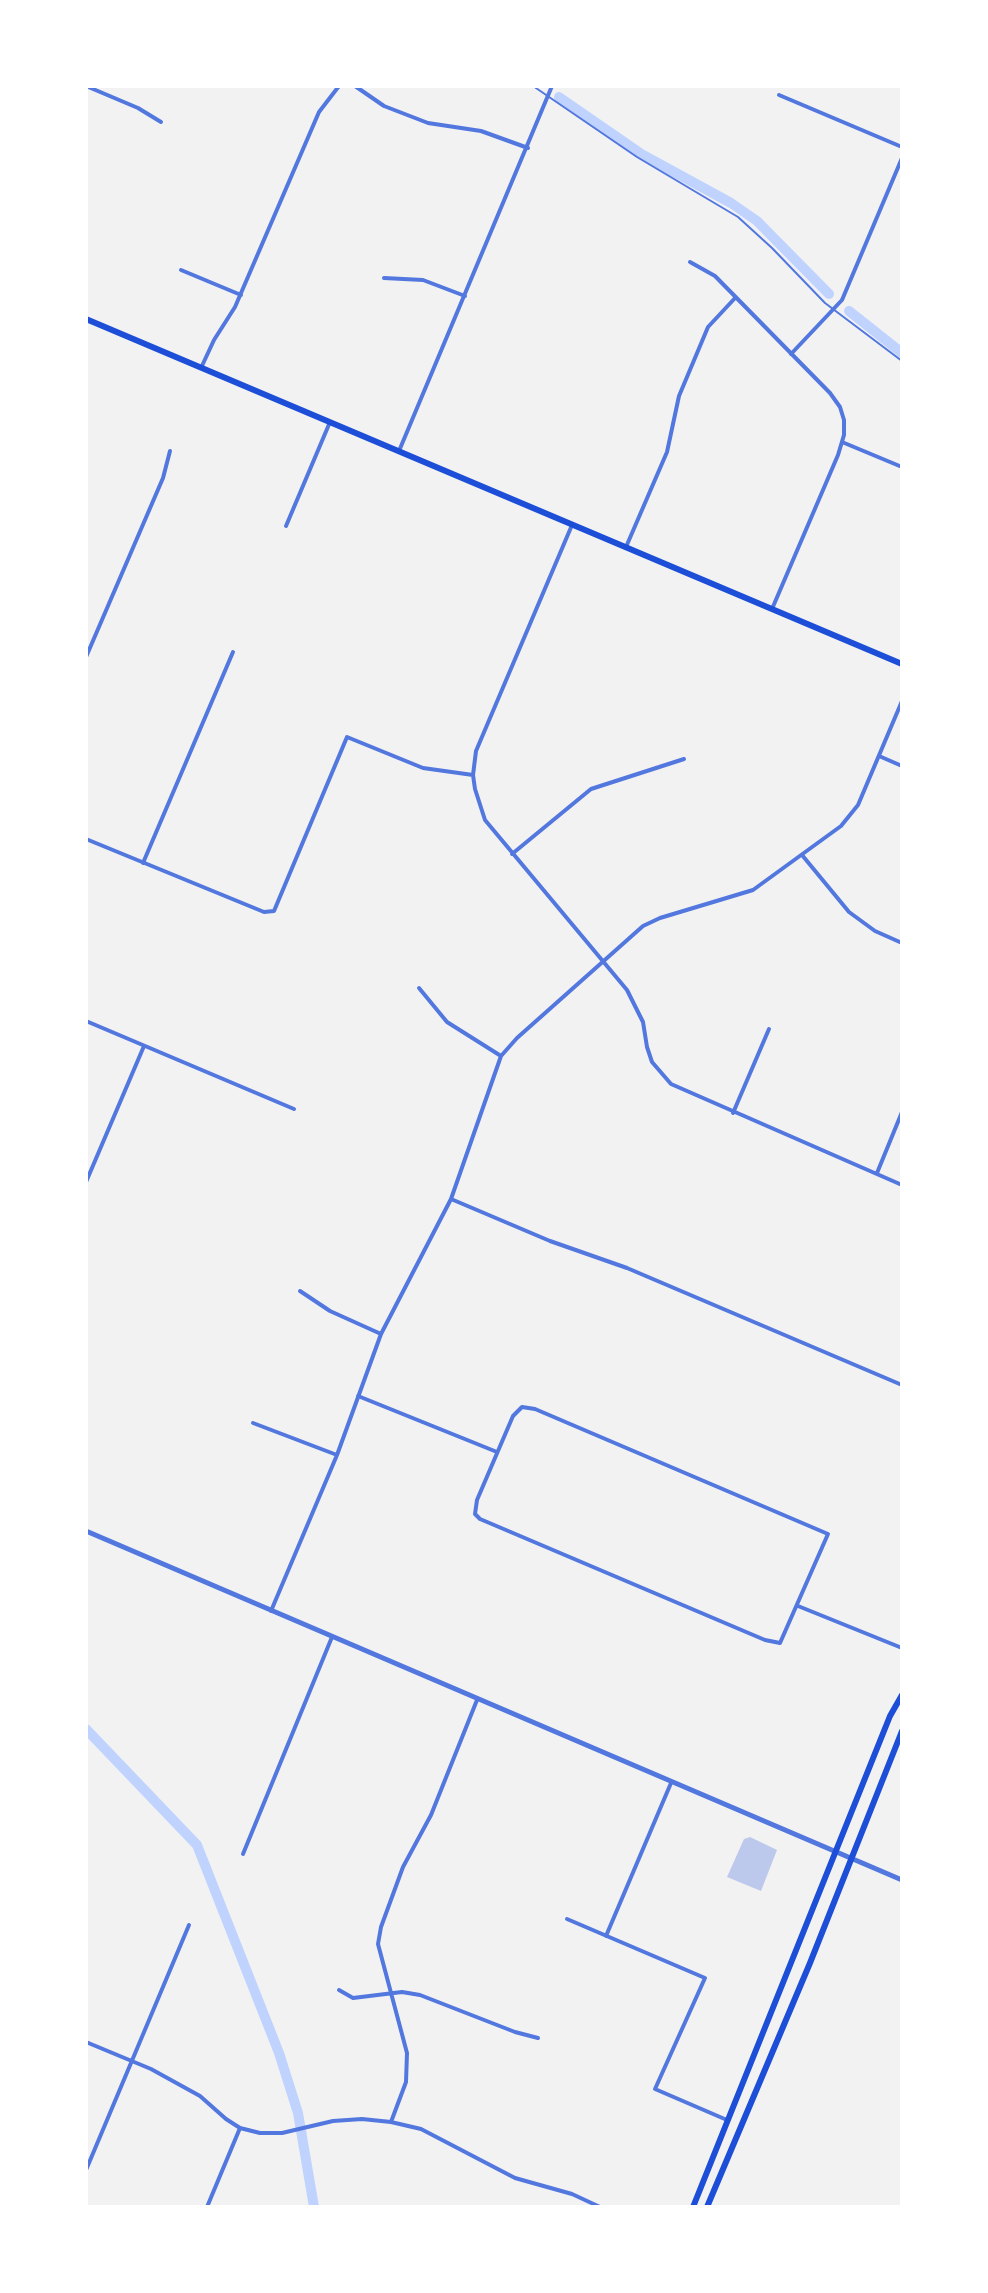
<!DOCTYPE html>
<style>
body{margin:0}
#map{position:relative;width:988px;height:2293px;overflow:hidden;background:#f2f2f2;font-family:Literata,serif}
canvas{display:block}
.frame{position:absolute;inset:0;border:88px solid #fff;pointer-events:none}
</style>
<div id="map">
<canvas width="988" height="2293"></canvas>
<div class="frame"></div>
</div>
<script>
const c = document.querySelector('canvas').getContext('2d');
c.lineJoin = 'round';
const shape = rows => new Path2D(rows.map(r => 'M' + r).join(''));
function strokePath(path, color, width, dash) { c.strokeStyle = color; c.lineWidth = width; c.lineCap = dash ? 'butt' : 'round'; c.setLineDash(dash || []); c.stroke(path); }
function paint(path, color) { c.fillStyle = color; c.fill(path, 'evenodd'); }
const canal = shape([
 [559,97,643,155,731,203,757,221,829,294],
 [849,311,902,353],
 [86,1729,197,1845,279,2053,298,2113,314,2207]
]);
const building = shape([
 [750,1837,777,1850,761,1891,727,1877,744,1839]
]);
const service = shape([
 [533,86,637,157,738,217,772,248,825,303,902,361]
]);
const minor = shape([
 [86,86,138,108,161,122],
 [355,86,384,106,428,123,481,131,528,148],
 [779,95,902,147],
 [690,262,715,276,830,393,840,407,844,420,844,435,838,455,772,609],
 [181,270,241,295],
 [384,278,423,280,465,296],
 [791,354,842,300,902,158],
 [201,368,214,340,235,307,319,112,339,86],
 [842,442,902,467],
 [399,451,552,86],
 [572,525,476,751,473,775,475,789,485,820,627,990,643,1022,647,1047,652,1062,671,1084,902,1185],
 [286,526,330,422],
 [626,547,667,452,679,396,708,327,736,297],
 [86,657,163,478,170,451],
 [879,756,902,766],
 [86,839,264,912,274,911,347,737,423,768,473,775],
 [512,854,591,789,684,759],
 [802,855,849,912,875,931,902,943],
 [143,863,233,652],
 [419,988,447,1022,501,1056],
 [86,1021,294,1109],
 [733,1113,769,1029],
 [877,1173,902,1112],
 [86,1182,144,1046],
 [451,1199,550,1241,627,1268,902,1385],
 [300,1291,330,1311,381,1334],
 [358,1396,497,1452],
 [522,1407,535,1409,828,1534,780,1643,765,1640,480,1519,475,1514,477,1500,513,1416,522,1407],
 [253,1423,337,1455],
 [798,1606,902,1648],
 [271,1611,337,1455,381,1334,451,1199,501,1056,517,1038,643,926,660,918,753,890,841,826,858,805,902,701],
 [243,1854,332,1637],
 [567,1919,705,1978,655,2089,727,2120],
 [606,1936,671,1783],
 [339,1990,353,1998,402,1992,420,1995,515,2032,538,2038],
 [86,2042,151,2069,200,2096,226,2119,240,2128,260,2133,282,2133,333,2121,362,2119,391,2122,421,2129,515,2178,572,2194,600,2207],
 [391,2122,406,2082,407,2053,378,1944,381,1927,403,1867,431,1815,477,1700],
 [86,2170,189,1925],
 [207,2207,240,2128]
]);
const tertiary = shape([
 [86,1531,902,1880]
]);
const secondary = shape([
 [86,319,902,664]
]);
const primary = shape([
 [693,2207,890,1716,902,1695],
 [707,2207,810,1963,902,1731]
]);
strokePath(canal, '#bfd3fe', 10);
paint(building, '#bdc9ec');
strokePath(service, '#5277de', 2);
strokePath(minor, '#5277de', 4);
strokePath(tertiary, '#5277de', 5);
strokePath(secondary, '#1d4ed8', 6);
strokePath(primary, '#1d4ed8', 6);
</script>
